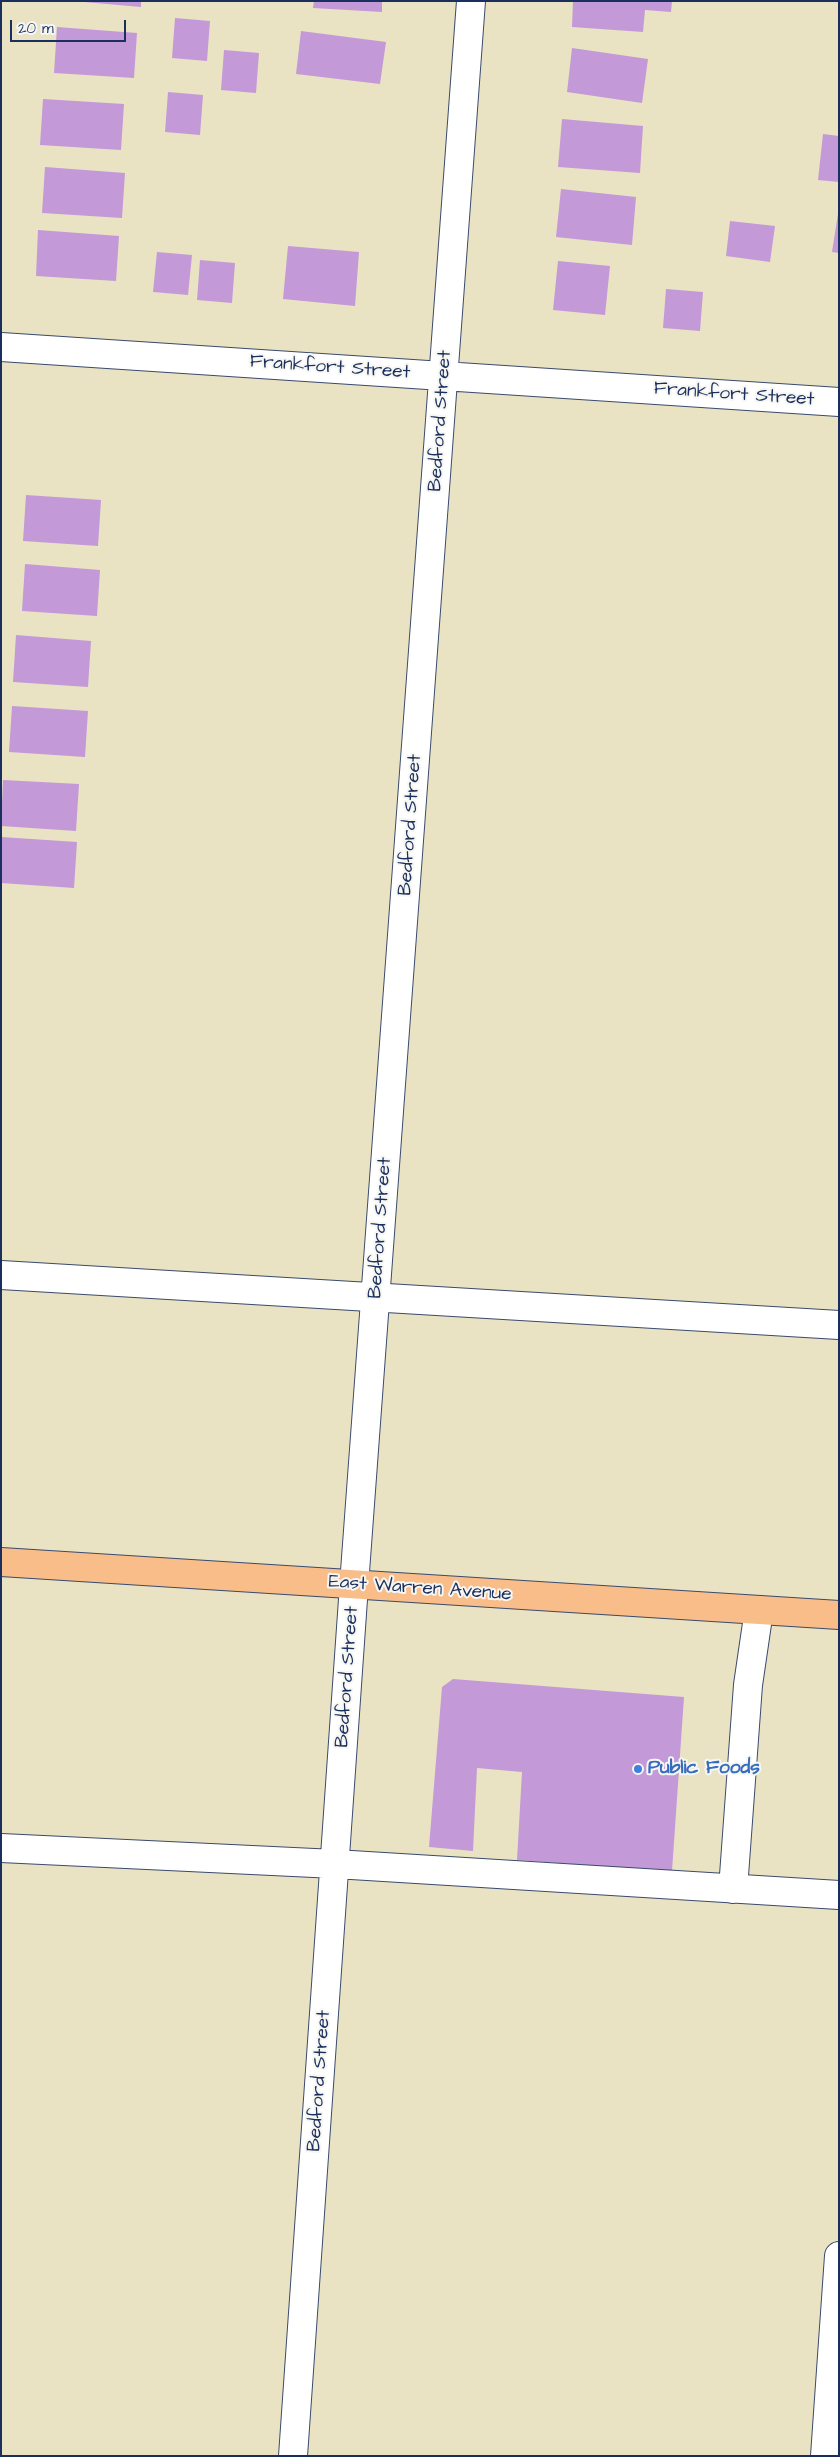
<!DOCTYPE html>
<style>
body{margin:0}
#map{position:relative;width:840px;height:2457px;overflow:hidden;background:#e9e3c3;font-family:"Architects Daughter",sans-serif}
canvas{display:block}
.frame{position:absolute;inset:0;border:2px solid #1b2f5e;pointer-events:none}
.scale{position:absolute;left:10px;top:20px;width:116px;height:22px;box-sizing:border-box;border:2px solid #1b2f5e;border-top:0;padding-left:6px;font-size:15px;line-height:18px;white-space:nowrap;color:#1b2f5e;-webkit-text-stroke:4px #f6f6f2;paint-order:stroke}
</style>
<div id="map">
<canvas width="840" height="2457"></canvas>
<div class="frame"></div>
<div class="scale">20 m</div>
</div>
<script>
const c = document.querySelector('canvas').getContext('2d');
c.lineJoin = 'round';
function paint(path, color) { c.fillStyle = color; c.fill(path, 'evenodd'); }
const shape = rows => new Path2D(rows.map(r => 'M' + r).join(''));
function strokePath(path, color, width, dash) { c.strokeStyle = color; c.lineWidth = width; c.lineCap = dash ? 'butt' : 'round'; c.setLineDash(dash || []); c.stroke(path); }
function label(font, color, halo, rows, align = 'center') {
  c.font = font + ' "Architects Daughter",sans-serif'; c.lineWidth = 4; c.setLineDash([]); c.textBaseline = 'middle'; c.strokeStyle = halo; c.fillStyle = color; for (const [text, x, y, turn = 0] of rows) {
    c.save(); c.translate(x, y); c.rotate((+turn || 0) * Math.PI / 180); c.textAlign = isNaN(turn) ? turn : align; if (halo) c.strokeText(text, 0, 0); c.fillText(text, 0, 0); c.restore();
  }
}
const building = shape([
 [73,1,141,1,141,7],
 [314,1,382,1,382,12,313,8],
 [573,1,672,1,671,12,645,10,643,32,572,27],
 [175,18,210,21,207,61,172,58],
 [57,27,137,33,134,78,54,73],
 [301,31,386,42,380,84,296,74],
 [572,48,648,59,642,103,567,92],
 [224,50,259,53,256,93,221,90],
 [168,92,203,95,200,135,165,132],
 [43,99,124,104,121,150,40,145],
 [562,119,643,126,640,173,558,167],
 [823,134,839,136,839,182,818,180],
 [45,167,125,173,122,218,42,213],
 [561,189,636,197,632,245,556,237],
 [838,214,839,215,839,253,832,252],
 [730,221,775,226,770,262,726,256],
 [38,230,119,236,116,281,36,276],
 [288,246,359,252,355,306,283,299],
 [157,252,192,255,188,295,153,292],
 [200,260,235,263,232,303,197,300],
 [558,261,610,266,605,315,553,310],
 [666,289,703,292,700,331,663,328],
 [26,495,101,500,98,546,23,541],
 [25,564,100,570,97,616,22,611],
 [16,635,91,641,88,687,13,682],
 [12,706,88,711,85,757,9,752],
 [3,780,79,784,76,831,1,826],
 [1,837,77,842,74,888,1,883],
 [453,1679,684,1697,672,1871,517,1860,522,1772,477,1768,473,1851,429,1847,442,1687]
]);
const minor = shape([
 [1,347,839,402],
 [1,1275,839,1325],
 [1,1848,335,1864,839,1895],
 [733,1889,748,1685,759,1610],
 [293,2456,354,1585,471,1],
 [825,2456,839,2256]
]);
const major = shape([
 [1,1562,839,1615]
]);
const markers = [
 [638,1769,5,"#3f7fe0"]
];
const streetNames = [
 ["Frankfort Street",330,368,4],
 ["Frankfort Street",734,395,4],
 ["Bedford Street",441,421,-86],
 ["Bedford Street",411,825,-86],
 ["Bedford Street",381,1228,-86],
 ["East Warren Avenue",420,1589,4],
 ["Bedford Street",348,1677,-86],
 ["Bedford Street",320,2081,-86]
];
const shopNames = [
 ["Public Foods",648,1769]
];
paint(building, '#c399d8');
strokePath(minor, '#3a4a6d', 30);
strokePath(major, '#3a4a6d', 30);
strokePath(minor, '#fff', 28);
strokePath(major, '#f8bd89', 28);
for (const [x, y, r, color] of markers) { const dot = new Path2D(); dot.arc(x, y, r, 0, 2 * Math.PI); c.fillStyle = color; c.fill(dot); strokePath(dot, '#f6f6f2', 2); }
label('19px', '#1b2f5e', '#f6f6f2', streetNames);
label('bold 19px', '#366cbe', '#f6f6f2', shopNames, 'left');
</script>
